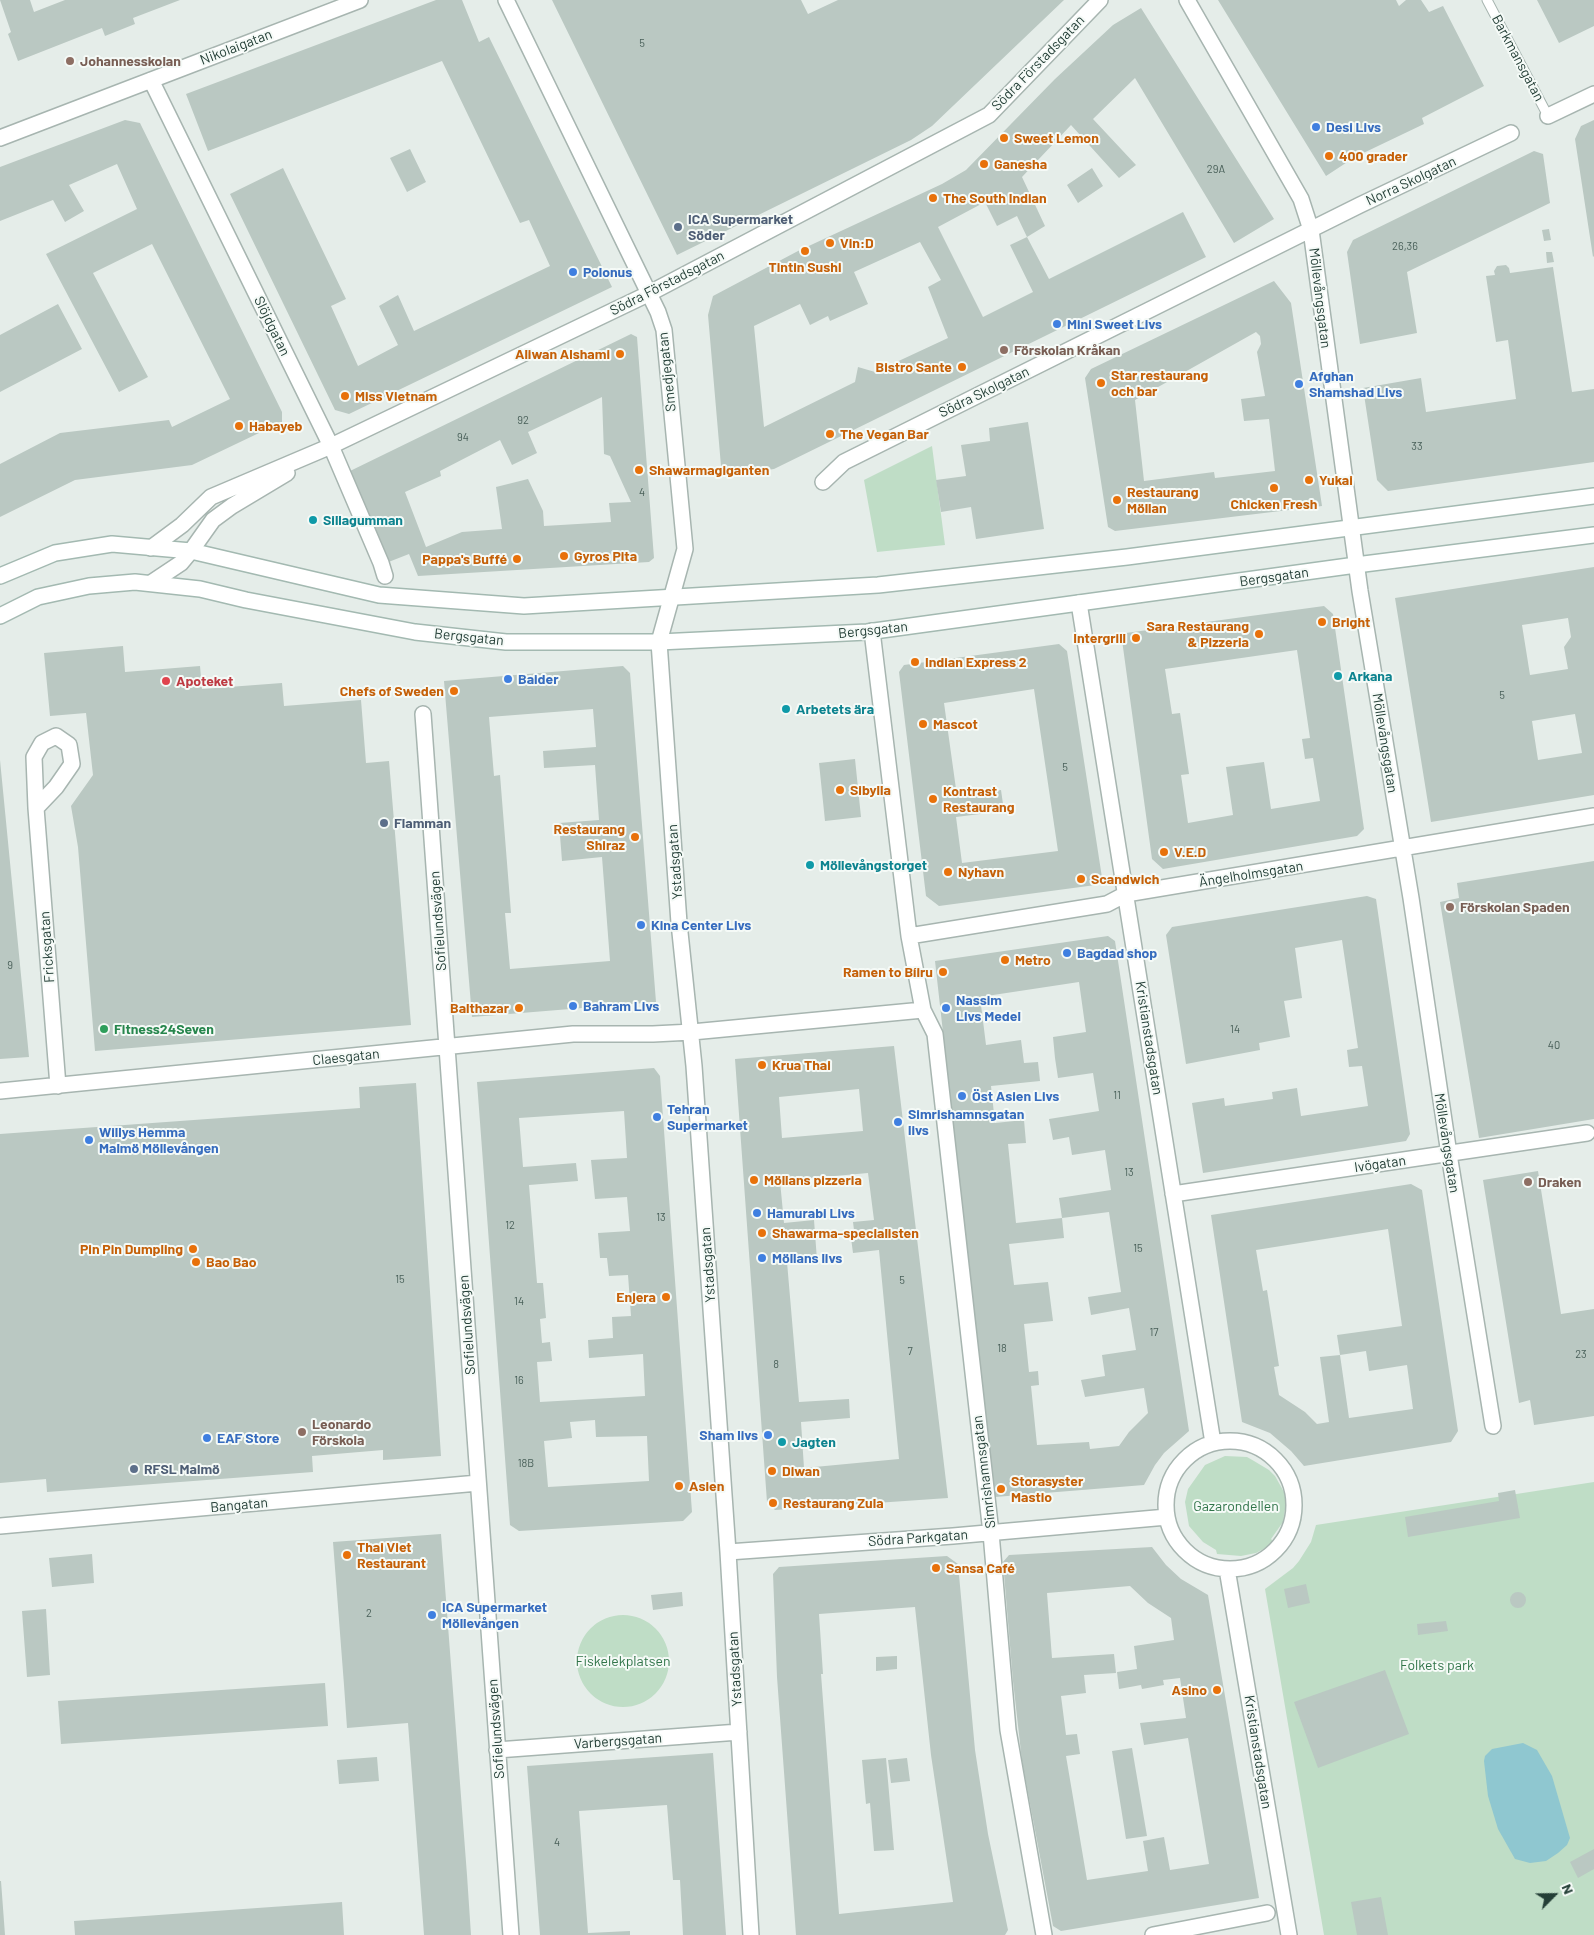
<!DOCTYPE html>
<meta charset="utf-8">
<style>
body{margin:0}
#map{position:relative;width:1594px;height:1935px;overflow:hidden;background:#e5ede9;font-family:Barlow,sans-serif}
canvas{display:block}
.north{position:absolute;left:1529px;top:1870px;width:50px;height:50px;-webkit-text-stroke:4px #f5faf7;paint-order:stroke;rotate:67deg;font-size:14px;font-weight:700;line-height:20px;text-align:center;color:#243f37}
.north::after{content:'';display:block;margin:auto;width:18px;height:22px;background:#243f37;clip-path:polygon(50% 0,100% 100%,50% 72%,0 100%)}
</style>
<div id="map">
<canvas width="1594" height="1935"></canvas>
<div class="north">N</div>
</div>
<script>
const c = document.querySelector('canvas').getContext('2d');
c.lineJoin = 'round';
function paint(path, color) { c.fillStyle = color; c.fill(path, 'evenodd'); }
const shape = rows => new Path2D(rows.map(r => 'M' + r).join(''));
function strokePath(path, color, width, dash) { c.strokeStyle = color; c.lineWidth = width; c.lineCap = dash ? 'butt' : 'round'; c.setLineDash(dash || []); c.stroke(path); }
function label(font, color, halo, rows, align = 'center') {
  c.font = font + ' Barlow,sans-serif'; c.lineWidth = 4; c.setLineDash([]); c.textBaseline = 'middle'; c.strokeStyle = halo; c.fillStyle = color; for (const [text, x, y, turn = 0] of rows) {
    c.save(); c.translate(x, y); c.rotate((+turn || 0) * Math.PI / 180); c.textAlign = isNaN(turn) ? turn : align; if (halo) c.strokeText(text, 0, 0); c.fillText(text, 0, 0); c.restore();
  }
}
const green = shape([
 [932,446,945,545,877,552,864,480],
 [1225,1456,1247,1457,1254,1461,1269,1470,1275,1476,1284,1492,1286,1503,1283,1522,1271,1539,1273,1541,1269,1546,1256,1553,1241,1556,1217,1554,1216,1550,1203,1542,1189,1526,1185,1502,1188,1489,1205,1465],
 [1594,1482,1594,1935,1324,1935,1265,1589,1293,1568,1299,1561,1311,1542,1316,1525],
 '577 1661a46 46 0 1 1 92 0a46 46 0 1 1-92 0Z'
]);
const water = shape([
 [1523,1743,1537,1750,1552,1776,1570,1838,1567,1845,1558,1853,1546,1861,1530,1863,1515,1859,1498,1829,1488,1796,1484,1761,1485,1756,1492,1749]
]);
const building = shape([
 [0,0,30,0,34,12,65,0,180,0,133,18,135,24,105,36,102,28,18,61,8,34,11,32],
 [436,0,462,0,479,42,489,37,612,287,349,414,335,410,230,194,283,168,346,299,331,306,358,366,398,345,379,306,398,295,414,331,550,266,529,220,520,223,442,61,208,151,186,94],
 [552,0,801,0,808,14,838,0,1064,0,932,126,911,140,677,255],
 [1218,0,1396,0,1399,6,1406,0,1421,0,1429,12,1443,6,1484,86,1422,118,1424,124,1355,157,1326,176],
 [1537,0,1594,0,1594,26,1559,43],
 [1141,8,1274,219,1234,243,1135,78,1093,119,1136,165,1119,178,1071,125,1022,177,1045,226,1027,237,1049,279,1183,212,1206,257,774,469,728,476,721,466,708,315,713,296,798,251,942,184,966,170,1055,79,1113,25],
 [985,202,997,226,1017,216,1027,237,1010,245,1033,292,983,317,938,227],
 [920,242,941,280,928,287,948,338,875,372,858,367,855,382,764,427,754,326,800,304,810,325,828,316,830,321,868,304,854,272],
 [125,120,140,123,282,412,282,422,192,465,75,480,0,517,0,464,60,433,169,420,172,427,230,399,152,244,93,273,148,377,119,392,46,254,137,209,117,164,69,185,84,211,65,222,53,200,0,221,0,167],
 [1594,120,1594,256,1593,257,1575,139,1581,126],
 [410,149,426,182,407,192,390,158],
 [1534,151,1543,154,1550,203,1407,272,1417,333,1360,344,1347,252,1353,240],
 [1092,168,1103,186,1078,203,1067,185],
 [1549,229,1551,240,1544,241,1542,230],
 [1546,252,1552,252,1554,262,1547,263],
 [1506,265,1509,268,1510,273,1553,267,1572,392,1594,389,1594,462,1388,491,1377,480,1363,388,1421,378,1426,412,1516,399,1508,340,1496,342,1486,276,1495,275,1494,271,1497,266],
 [1274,281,1291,303,1322,506,1115,531,1108,527,1085,378,1091,369],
 [1256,332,1260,336,1261,344,1257,352,1265,396,1241,399,1244,421,1269,419,1275,471,1215,478,1214,472,1144,481,1135,400],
 [58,304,82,349,0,392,0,335],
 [631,334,637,337,654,558,649,562,418,576,409,554,386,563,348,472],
 [602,397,604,454,610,456,631,502,609,503,611,522,544,526,543,511,528,479,496,487,502,529,462,532,426,547,405,492,441,476,440,471,500,440,512,465,537,453,528,432],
 [1028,422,1044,529,976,539,971,507,941,512,936,480,966,476,961,445,990,441,989,428],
 [1594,567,1594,795,1431,822,1395,598],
 [1568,618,1571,637,1564,647,1568,669,1530,675,1522,625],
 [1575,714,1582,753,1538,760,1532,721],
 [1324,606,1333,614,1364,829,1357,836,1163,869,1152,859,1122,640,1126,633],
 [1297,650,1310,738,1302,739,1305,759,1313,758,1320,801,1271,809,1264,762,1226,767,1233,815,1188,823,1181,775,1189,774,1180,713,1172,714,1165,669],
 [1059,644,1067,651,1103,884,939,906,926,896,899,672,904,665],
 [1034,689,1058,851,962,863,956,817,1004,811,1001,790,957,796,944,703],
 [123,646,125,672,200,666,202,689,282,683,284,706,361,700,366,763,389,761,411,1025,95,1051,78,847,71,806,93,775,86,713,50,716,44,653],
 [623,666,630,673,656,1002,472,1017,444,681],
 [593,709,596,747,543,751,544,768,595,765,599,820,559,823,562,861,602,857,610,961,510,969,505,913,511,913,500,775,494,776,489,717],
 [855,759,861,817,825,821,819,763],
 [0,760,29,1057,0,1059],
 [1594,861,1594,1119,1479,1138,1440,902,1459,898,1457,883],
 [1367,896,1376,899,1410,1134,1406,1141,1203,1173,1192,1103,1224,1098,1225,1106,1273,1099,1272,1092,1297,1088,1301,1116,1368,1106,1362,1066,1349,1067,1347,1050,1358,1048,1342,940,1295,948,1302,998,1284,1001,1290,1037,1259,1043,1260,1050,1186,1064,1166,935,1172,927],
 [1108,936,1115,941,1189,1431,1164,1453,1155,1465,1144,1485,995,1497,935,961],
 [1079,982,1086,1032,1053,1037,1055,1058,1058,1078,1093,1073,1099,1111,1049,1119,1053,1140,1069,1137,1072,1155,1105,1150,1111,1190,1059,1198,1062,1218,1016,1223,1008,1144,1026,1143,1024,1120,995,1123,991,1086,1040,1081,1038,1062,1024,1063,1021,1040,986,1045,980,997],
 [1109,1212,1121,1292,1088,1297,1091,1315,1129,1308,1136,1350,1102,1355,1105,1376,1081,1380,1085,1397,1144,1388,1148,1413,1129,1432,1119,1446,1090,1449,1089,1442,1037,1445,1031,1386,1039,1385,1038,1371,1029,1372,1024,1324,1053,1321,1048,1282,1014,1285,1009,1244,1064,1238,1062,1218],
 [894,1046,948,1498,775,1510,767,1502,735,1059],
 [859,1089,863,1131,782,1138,779,1097],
 [868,1173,874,1220,853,1222,855,1238,851,1238,853,1253,879,1250,899,1459,804,1468,801,1422,850,1418,849,1399,799,1402,787,1262,817,1260,814,1220,784,1223,780,1181],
 [654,1068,660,1076,692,1512,683,1521,519,1531,510,1525,477,1082],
 [624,1111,627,1158,591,1160,595,1199,627,1197,630,1231,598,1233,600,1258,607,1258,609,1276,628,1275,631,1316,612,1317,613,1338,588,1340,589,1358,643,1354,645,1396,540,1402,537,1362,552,1361,550,1342,542,1343,540,1319,546,1318,543,1283,537,1283,529,1185,578,1181,576,1163,523,1167,519,1118],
 [595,1420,596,1437,647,1436,649,1481,548,1487,544,1441,572,1438,570,1422],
 [416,1083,441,1456,383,1460,383,1450,312,1456,313,1472,47,1492,46,1479,0,1483,0,1134,360,1108,359,1087],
 [1538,1171,1561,1314,1594,1309,1594,1416,1534,1425,1530,1400,1519,1403,1483,1180],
 [1411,1184,1422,1190,1458,1431,1451,1442,1304,1466,1291,1451,1270,1433,1242,1422,1211,1215],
 [1388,1229,1402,1326,1337,1335,1340,1355,1366,1351,1369,1371,1407,1365,1413,1409,1349,1418,1340,1355,1320,1357,1329,1422,1317,1424,1305,1412,1279,1395,1274,1367,1279,1366,1267,1290,1263,1291,1256,1250],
 [1515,1490,1520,1518,1408,1537,1405,1517,1499,1501,1498,1493],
 [441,1534,467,1875,471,1935,424,1935,408,1723,347,1728,344,1685,333,1542],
 [1152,1547,1166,1565,1181,1579,1208,1595,1259,1898,1061,1931,1053,1926,1022,1761,1013,1681,1003,1562,1009,1555],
 [1130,1586,1148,1603,1171,1618,1174,1640,1134,1646,1137,1669,1117,1672,1119,1689,1141,1685,1142,1689,1164,1685,1163,1680,1180,1678,1186,1718,1140,1723,1144,1745,1188,1738,1209,1864,1170,1870,1164,1837,1143,1841,1148,1871,1087,1880,1066,1756,1080,1754,1077,1734,1066,1735,1061,1696,1086,1693,1084,1675,1116,1673,1114,1654,1052,1658,1047,1593],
 [92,1554,94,1583,52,1587,49,1558],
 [947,1556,958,1564,975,1750,988,1834,1008,1930,1005,1935,796,1935,777,1677,773,1574,779,1567],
 [915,1607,931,1755,953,1902,839,1914,821,1674,823,1674,819,1614],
 [1306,1584,1310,1603,1288,1608,1284,1589],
 '1510 1600a8 8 0 1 1 16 0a8 8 0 1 1-16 0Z',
 [682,1592,683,1606,653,1610,651,1595],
 [46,1609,50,1675,27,1677,22,1611],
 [1446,1621,1448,1631,1418,1635,1417,1624],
 [897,1656,897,1669,876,1671,876,1657],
 [1385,1670,1409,1734,1318,1768,1294,1702],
 [325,1683,328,1726,61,1744,58,1701],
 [1132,1748,1147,1836,1126,1839,1112,1751],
 [713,1753,726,1935,683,1935,680,1880,673,1880,667,1805,579,1811,588,1933,630,1931,630,1935,540,1935,527,1766],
 [377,1757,379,1781,339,1784,337,1760],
 [886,1758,894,1850,874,1851,870,1803,866,1804,862,1760],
 [907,1758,910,1781,891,1783,888,1760],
 [1594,1849,1594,1869,1578,1878,1570,1862],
 [0,1881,1,1881,5,1935,0,1935],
 [1381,1897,1388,1935,1357,1935,1351,1902],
 [342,1902,344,1935,75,1935,74,1921]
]);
const lane = shape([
 [1487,0,1548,116]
]);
const street = shape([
 [506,0,658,312,664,330,685,549,659,642,679,923,694,1066,728,1552,751,1935],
 [1187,0,1301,199,1311,230,1360,591,1411,898,1449,1154,1493,1426],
 [151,80,331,446,381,563,385,576],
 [1548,116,1594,94],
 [0,138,360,0],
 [823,482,844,462,1360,205,1511,133],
 [151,548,182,525,211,497,331,446,648,294,989,115,1100,0],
 [151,583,181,563,191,551,213,520,232,506,287,473],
 [1079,603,1213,1443],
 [872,631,909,936,923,1010,935,1034,991,1533,1008,1730,1044,1935],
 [423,714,511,1935],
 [36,808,56,787,72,764,69,745,56,736,42,743,34,757,36,808,58,1086],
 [909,936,1107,904,1126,894,1594,816],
 [0,1091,573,1034,653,1034,692,1032,923,1010],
 [1173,1194,1587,1133],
 '1166 1505a64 64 0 1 1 128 0a64 64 0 1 1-128 0Z',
 [0,1526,478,1483],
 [728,1552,953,1536,1167,1517],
 [1227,1569,1289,1935],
 [497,1750,739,1732],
 [1153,1935,1267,1913]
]);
const secondary = shape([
 [0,576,55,553,112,544,191,551,379,595,524,606,878,585,1127,557,1594,496],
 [0,616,38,597,89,586,135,582,200,589,246,600,415,632,506,642,659,642,867,632,1356,565,1594,535]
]);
const markers = [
 [70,61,5,"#8d6e63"],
 [1316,127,5,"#3f7fe0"],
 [1004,138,5,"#e8710a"],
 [1329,156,5,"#e8710a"],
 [984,164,5,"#e8710a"],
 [933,198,5,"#e8710a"],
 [678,227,5,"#5c6f8a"],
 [830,243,5,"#e8710a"],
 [805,251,5,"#e8710a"],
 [573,272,5,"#3f7fe0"],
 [1057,324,5,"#3f7fe0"],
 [1004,350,5,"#8d6e63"],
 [620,354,5,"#e8710a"],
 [962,367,5,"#e8710a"],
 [1101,383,5,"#e8710a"],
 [1299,384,5,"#3f7fe0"],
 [345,396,5,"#e8710a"],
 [239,426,5,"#e8710a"],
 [830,434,5,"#e8710a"],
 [639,470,5,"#e8710a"],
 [1309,480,5,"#e8710a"],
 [1274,488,5,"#e8710a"],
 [1117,500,5,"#e8710a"],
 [313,520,5,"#0f9aa8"],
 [564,556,5,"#e8710a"],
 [517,559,5,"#e8710a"],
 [1322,622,5,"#e8710a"],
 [1259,634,5,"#e8710a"],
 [1136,638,5,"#e8710a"],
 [915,662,5,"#e8710a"],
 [1338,676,5,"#0f9aa8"],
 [508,679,5,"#3f7fe0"],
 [166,681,5,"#e0444e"],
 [454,691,5,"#e8710a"],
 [786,709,5,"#0f9aa8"],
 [923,724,5,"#e8710a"],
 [840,790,5,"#e8710a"],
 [933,799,5,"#e8710a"],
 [384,823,5,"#5c6f8a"],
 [635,837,5,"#e8710a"],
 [1164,852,5,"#e8710a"],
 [810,865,5,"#0f9aa8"],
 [948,872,5,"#e8710a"],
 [1081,879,5,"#e8710a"],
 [1450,907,5,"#8d6e63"],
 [641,925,5,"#3f7fe0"],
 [1067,953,5,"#3f7fe0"],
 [1005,960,5,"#e8710a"],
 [943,972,5,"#e8710a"],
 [573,1006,5,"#3f7fe0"],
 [519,1008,5,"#e8710a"],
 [946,1008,5,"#3f7fe0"],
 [104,1029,5,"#2e9e5b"],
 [762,1065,5,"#e8710a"],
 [962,1096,5,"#3f7fe0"],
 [657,1117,5,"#3f7fe0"],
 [898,1122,5,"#3f7fe0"],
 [89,1140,5,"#3f7fe0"],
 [754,1180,5,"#e8710a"],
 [1528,1182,5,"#8d6e63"],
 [757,1213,5,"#3f7fe0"],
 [762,1233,5,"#e8710a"],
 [193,1249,5,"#e8710a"],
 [762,1258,5,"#3f7fe0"],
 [196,1262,5,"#e8710a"],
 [666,1297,5,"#e8710a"],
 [302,1432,5,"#8d6e63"],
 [768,1435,5,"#3f7fe0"],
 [207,1438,5,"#3f7fe0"],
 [782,1442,5,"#0f9aa8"],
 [134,1469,5,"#5c6f8a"],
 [772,1471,5,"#e8710a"],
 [679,1486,5,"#e8710a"],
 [1001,1489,5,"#e8710a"],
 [773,1503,5,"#e8710a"],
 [347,1555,5,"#e8710a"],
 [936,1568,5,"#e8710a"],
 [432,1615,5,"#3f7fe0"],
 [1217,1690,5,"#e8710a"]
];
const numberNames = [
 ["5",642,43],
 ["29A",1216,169],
 ["26,36",1405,246],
 ["92",523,420],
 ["94",463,437],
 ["33",1417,446],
 ["4",642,492],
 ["5",1502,695],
 ["5",1065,767],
 ["9",10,965],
 ["14",1235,1029],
 ["40",1554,1045],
 ["11",1117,1095],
 ["13",1129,1172],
 ["13",661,1217],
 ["12",510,1225],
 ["15",1138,1248],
 ["15",400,1279],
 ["5",902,1280],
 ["14",519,1301],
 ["17",1154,1332],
 ["18",1002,1348],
 ["7",910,1351],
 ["23",1581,1354],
 ["8",776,1364],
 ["16",519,1380],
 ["18B",526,1463],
 ["2",369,1613],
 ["4",557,1842]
];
const streetNames = [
 ["Nikolaigatan",236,47,-21],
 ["Barkmansgatan",1518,58,62],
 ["Södra Förstadsgatan",1038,63,-46],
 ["Norra Skolgatan",1411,181,-25],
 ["Södra Förstadsgatan",667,283,-27],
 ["Möllevångsgatan",1320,298,83],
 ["Slöjdgatan",272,326,64],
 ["Smedjegatan",667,372,-96],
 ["Södra Skolgatan",984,392,-26],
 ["Bergsgatan",1274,577,-8],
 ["Bergsgatan",873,630,-6],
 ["Bergsgatan",469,637,6],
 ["Möllevångsgatan",1385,743,81],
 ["Ystadsgatan",675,862,-94],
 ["Ängelholmsgatan",1251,874,-9],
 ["Sofielundsvägen",438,921,-94],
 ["Fricksgatan",47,947,-94],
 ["Kristianstadsgatan",1149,1038,81],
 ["Claesgatan",346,1057,-6],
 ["Möllevångsgatan",1447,1143,81],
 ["Ivögatan",1380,1164,-8],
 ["Ystadsgatan",708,1265,-94],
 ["Sofielundsvägen",467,1325,-94],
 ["Simrishamnsgatan",984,1472,-97],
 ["Bangatan",239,1505,-5],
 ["Södra Parkgatan",918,1538,-4],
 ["Ystadsgatan",735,1669,-93],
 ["Sofielundsvägen",496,1729,-94],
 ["Varbergsgatan",618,1741,-4],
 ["Kristianstadsgatan",1258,1752,81]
];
const educationNames = [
 ["Johannesskolan",80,61],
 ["Förskolan Kråkan",1014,350],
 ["Förskolan Spaden",1460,907],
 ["Draken",1538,1182],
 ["Leonardo",312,1424],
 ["Förskola",312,1440]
];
const shopNames = [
 ["Desi Livs",1326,127],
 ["Polonus",583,272],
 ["Mini Sweet Livs",1067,324],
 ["Afghan",1309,376],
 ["Shamshad Livs",1309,392],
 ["Baider",518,679],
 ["Kina Center Livs",651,925],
 ["Bagdad shop",1077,953],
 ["Nassim",956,1000],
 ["Livs Medel",956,1016],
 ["Bahram Livs",583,1006],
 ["Öst Asien Livs",972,1096],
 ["Tehran",667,1109],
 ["Supermarket",667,1125],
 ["Simrishamnsgatan",908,1114],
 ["livs",908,1130],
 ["Willys Hemma",99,1132],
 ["Malmö Möllevången",99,1148],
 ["Hamurabi Livs",767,1213],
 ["Möllans livs",772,1258],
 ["Sham livs",758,1435,"right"],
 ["EAF Store",217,1438],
 ["ICA Supermarket",442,1607],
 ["Möllevången",442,1623]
];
const foodNames = [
 ["Sweet Lemon",1014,138],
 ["400 grader",1339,156],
 ["Ganesha",994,164],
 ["The South Indian",943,198],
 ["Vin:D",840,243],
 ["Tintin Sushi",805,267,"center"],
 ["Aliwan Alshami",610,354,"right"],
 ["Bistro Sante",952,367,"right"],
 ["Star restaurang",1111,375],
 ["och bar",1111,391],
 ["Miss Vietnam",355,396],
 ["Habayeb",249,426],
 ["The Vegan Bar",840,434],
 ["Shawarmagiganten",649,470],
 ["Yukai",1319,480],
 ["Restaurang",1127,492],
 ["Möllan",1127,508],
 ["Chicken Fresh",1274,504,"center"],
 ["Gyros Pita",574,556],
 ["Pappa's Buffé",507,559,"right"],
 ["Bright",1332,622],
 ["Sara Restaurang",1249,626,"right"],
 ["& Pizzeria",1249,642,"right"],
 ["Intergrill",1126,638,"right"],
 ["Indian Express 2",925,662],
 ["Chefs of Sweden",444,691,"right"],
 ["Mascot",933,724],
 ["Sibylla",850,790],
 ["Kontrast",943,791],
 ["Restaurang",943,807],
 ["Restaurang",625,829,"right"],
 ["Shiraz",625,845,"right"],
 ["V.E.D",1174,852],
 ["Nyhavn",958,872],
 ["Scandwich",1091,879],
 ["Metro",1015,960],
 ["Ramen to Bíiru",933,972,"right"],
 ["Balthazar",509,1008,"right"],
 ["Krua Thai",772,1065],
 ["Möllans pizzeria",764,1180],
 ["Shawarma-specialisten",772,1233],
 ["Pin Pin Dumpling",183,1249,"right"],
 ["Bao Bao",206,1262],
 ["Enjera",656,1297,"right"],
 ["Diwan",782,1471],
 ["Storasyster",1011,1481],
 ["Mastio",1011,1497],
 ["Asien",689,1486],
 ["Restaurang Zula",783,1503],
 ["Thai Viet",357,1547],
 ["Restaurant",357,1563],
 ["Sansa Café",946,1568],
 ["Asino",1207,1690,"right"]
];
const serviceNames = [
 ["ICA Supermarket",688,219],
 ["Söder",688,235],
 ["Flamman",394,823],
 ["RFSL Malmö",144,1469]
];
const cultureNames = [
 ["Sillagumman",323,520],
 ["Arkana",1348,676],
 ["Arbetets ära",796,709],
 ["Möllevångstorget",820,865],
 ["Jagten",792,1442]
];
const healthNames = [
 ["Apoteket",176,681]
];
const leisureNames = [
 ["Fitness24Seven",114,1029]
];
const parkNames = [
 ["Gazarondellen",1236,1506],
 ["Fiskelekplatsen",623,1661],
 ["Folkets park",1437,1665]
];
paint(green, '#bfddc6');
paint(water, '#8fc7d0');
paint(building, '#bac8c2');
strokePath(lane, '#a7b5b0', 11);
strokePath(street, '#a7b5b0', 18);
strokePath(secondary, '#a3b9b1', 18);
strokePath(lane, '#fff', 9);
strokePath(street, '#fff', 15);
strokePath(secondary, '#fff', 15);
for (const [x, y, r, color] of markers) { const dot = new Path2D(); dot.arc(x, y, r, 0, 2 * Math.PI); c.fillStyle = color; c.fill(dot); strokePath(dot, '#f5faf7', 2); }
label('11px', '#4a615a', null, numberNames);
label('14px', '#243f37', '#f5faf7', streetNames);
label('bold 14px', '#785e54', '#f5faf7', educationNames, 'left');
label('bold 14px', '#366cbe', '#f5faf7', shopNames, 'left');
label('bold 14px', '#c56008', '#f5faf7', foodNames, 'left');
label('bold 14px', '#4e5e75', '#f5faf7', serviceNames, 'left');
label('bold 14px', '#0d838f', '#f5faf7', cultureNames, 'left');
label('bold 14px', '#be3a42', '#f5faf7', healthNames, 'left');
label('bold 14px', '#27864d', '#f5faf7', leisureNames, 'left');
label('14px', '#307449', '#f5faf7', parkNames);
</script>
